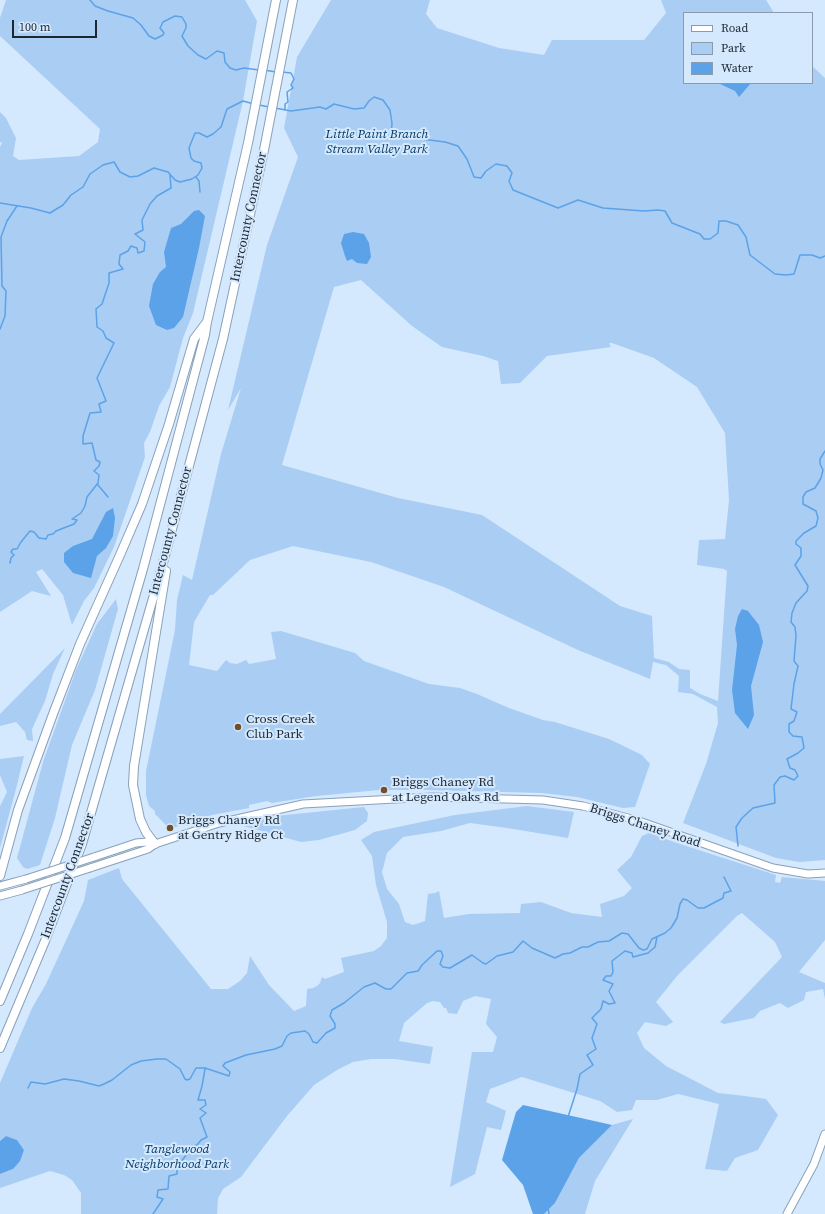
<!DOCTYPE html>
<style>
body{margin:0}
#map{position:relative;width:825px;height:1214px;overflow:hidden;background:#d4e8fe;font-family:"Source Serif 4",serif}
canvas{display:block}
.legend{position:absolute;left:683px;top:12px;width:130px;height:72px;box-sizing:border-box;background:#d4e8fe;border:1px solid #8b9bac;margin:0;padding:5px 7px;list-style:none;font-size:12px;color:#1d2730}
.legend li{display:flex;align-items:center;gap:8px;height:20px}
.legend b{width:20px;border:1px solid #8b9bac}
.scale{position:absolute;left:12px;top:20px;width:85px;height:18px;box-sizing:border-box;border:2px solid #1d2730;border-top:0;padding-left:5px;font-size:12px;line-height:14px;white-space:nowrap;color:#1d2730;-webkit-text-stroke:3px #d4e8fe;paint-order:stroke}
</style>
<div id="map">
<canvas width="825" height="1214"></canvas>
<ul class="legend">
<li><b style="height:5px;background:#fff"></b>Road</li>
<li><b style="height:11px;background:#aacdf3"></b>Park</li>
<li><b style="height:11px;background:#5ba2e9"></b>Water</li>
</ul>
<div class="scale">100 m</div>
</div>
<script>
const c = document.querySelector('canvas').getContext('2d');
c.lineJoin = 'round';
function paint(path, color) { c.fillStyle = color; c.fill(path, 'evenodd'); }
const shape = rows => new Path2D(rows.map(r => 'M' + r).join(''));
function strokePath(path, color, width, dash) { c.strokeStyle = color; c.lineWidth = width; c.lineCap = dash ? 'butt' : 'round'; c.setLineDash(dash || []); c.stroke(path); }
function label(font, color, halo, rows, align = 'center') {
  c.font = font + ' "Source Serif 4",serif'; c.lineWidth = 4; c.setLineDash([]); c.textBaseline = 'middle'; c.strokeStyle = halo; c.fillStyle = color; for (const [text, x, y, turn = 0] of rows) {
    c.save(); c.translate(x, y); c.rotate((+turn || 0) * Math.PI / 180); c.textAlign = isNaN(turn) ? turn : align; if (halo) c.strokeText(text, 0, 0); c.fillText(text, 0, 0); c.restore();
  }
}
const green = shape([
 [6,0,245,0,257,21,243,101,193,313,183,338,170,387,159,406,150,432,144,443,145,457,114,547,94,588,84,601,72,625,63,595,42,569,36,572,51,596,32,591,0,612,0,147,2,143,0,142,0,112,6,118,16,138,13,156,19,160,79,156,98,142,100,129,0,36,0,18],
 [331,0,430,0,426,14,437,28,499,48,544,55,552,40,644,40,666,13,661,0,766,0,774,13,684,13,684,83,812,83,812,66,825,78,825,860,799,862,776,858,683,823,706,764,718,723,717,707,693,694,678,692,679,676,666,665,653,662,650,679,578,650,444,587,371,562,293,546,250,560,213,595,210,595,194,622,189,665,217,671,226,660,230,663,237,664,246,660,249,664,276,659,271,632,281,631,355,653,364,661,429,684,460,688,477,694,509,708,543,720,555,722,609,739,642,755,650,764,635,807,623,808,577,797,542,793,425,790,379,790,316,796,272,803,267,801,249,805,249,808,212,815,170,829,155,814,155,811,149,806,146,795,146,771,175,630,177,600,183,575,192,580,221,454,241,388,228,410,267,245,298,157,284,128,297,57],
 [361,280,412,326,442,347,483,356,498,361,501,384,520,383,547,356,611,347,609,343,612,343,654,358,697,387,725,433,729,500,725,539,699,540,697,565,724,569,727,571,718,701,700,694,690,688,690,670,679,669,669,662,654,658,652,616,620,606,482,515,398,498,282,465,334,287],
 [116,599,118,609,95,690,72,745,55,818,40,865,27,869,23,867,17,858,43,762,76,670,97,624],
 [65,648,53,674,45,701,32,729,33,741,27,740,25,732,16,722,0,726,0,714],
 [24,756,17,785,0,848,0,806,7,792,0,775,0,759],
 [527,806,574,812,568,838,507,828,470,823,441,831,403,837,387,853,382,872,387,889,399,904,405,922,413,925,425,921,428,894,435,893,439,891,444,918,469,914,520,913,521,904,541,902,571,913,602,917,600,904,624,896,632,888,617,870,631,857,642,836,649,833,677,843,776,875,775,882,780,883,782,877,825,881,825,940,799,972,825,983,825,999,823,989,806,992,804,1000,788,1008,780,1003,760,1011,754,1018,724,1024,720,1022,782,957,775,942,742,913,737,916,677,976,656,1002,673,1022,666,1026,645,1022,637,1033,644,1048,666,1066,718,1093,745,1096,766,1099,778,1115,758,1150,735,1158,727,1171,705,1169,719,1104,678,1094,657,1100,636,1100,632,1110,617,1112,600,1101,522,1077,490,1089,486,1102,506,1111,501,1130,487,1127,475,1174,450,1187,472,1052,493,1052,497,1037,486,1024,491,999,475,996,463,1001,457,1014,448,1013,446,1008,444,1008,440,1002,433,1001,427,1003,404,1023,399,1041,433,1047,430,1064,395,1059,371,1059,353,1062,337,1070,314,1085,287,1116,241,1177,223,1189,218,1198,217,1214,81,1214,81,1193,72,1180,64,1175,50,1171,0,1188,0,1174,13,1169,24,1150,17,1140,6,1136,0,1141,0,1083,32,1008,46,984,84,901,88,880,119,868,122,879,211,989,228,989,240,981,247,973,250,956,269,985,294,1011,306,1006,307,989,313,988,317,986,320,983,322,977,325,979,344,972,341,958,374,951,381,946,387,938,387,922,376,885,372,856,361,840,374,832,455,815],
 [364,807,368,813,367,821,355,830,319,840,301,842,240,825,276,816],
 [633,1119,595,1181,585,1214,544,1214,555,1203,579,1158,612,1125]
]);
const water = shape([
 [718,83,751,83,739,97,735,91],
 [199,210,205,216,199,248,183,317,174,328,167,330,156,325,149,306,153,284,160,272,166,267,164,252,171,228,181,224,194,211],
 [353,232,364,234,369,243,371,257,367,264,357,263,352,259,347,261,345,256,341,243,344,234],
 [113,508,115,518,113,536,106,548,97,556,91,578,73,573,64,562,64,553,73,546,92,539,106,512],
 [742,609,748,611,759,625,763,642,751,686,754,715,748,729,735,713,732,690,737,645,735,629,738,616],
 [523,1105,612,1125,579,1158,555,1203,544,1214,533,1214,523,1185,502,1160,516,1112],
 [6,1136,17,1140,24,1150,20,1161,13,1169,0,1174,0,1141]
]);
const stream = shape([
 [90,0,95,6,108,11,133,18,141,25,149,36,155,39,163,35,164,33,160,28,163,22,175,16,182,17,186,24,186,28,182,36,188,46,198,55,206,59,217,51,224,53,225,62,230,68,236,70,244,68,259,70],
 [264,70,276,72],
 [282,72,291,73,294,79,291,85,293,88,287,92,288,102,285,104,285,110],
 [259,105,269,107],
 [275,108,291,111,320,107,326,109,334,104,354,109,364,108,369,101,374,97,383,100,390,110,392,123,391,135,402,139,414,138,445,142,458,146,467,159,474,177,481,178,486,171,496,164,507,166,512,173,509,181,513,190,558,208,578,200,603,208,644,211,658,210,665,211,672,223,700,234,704,239,710,239,718,233,719,221,726,221,738,225,746,237,750,255,775,274,786,275,794,274,800,255,812,255,820,258,825,256],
 [196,177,199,181,200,192],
 [0,203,31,208,50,213,63,205,71,195,83,187,90,174,103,165,114,162,120,172,130,177,138,176,154,168,168,172,175,180,180,182,192,179,198,175,202,168,201,163,194,161,191,158,189,148,195,133,199,133,207,137,213,134,221,127,227,109,243,101,254,104],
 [0,329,5,316,6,291,2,286,1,237,7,221,17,206],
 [98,485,108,497],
 [10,563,11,558,14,555,11,552,13,549,17,549,21,542,30,531,34,532,39,538,46,539,48,535,53,534,56,531,74,524,77,520,72,519,81,513,85,506,87,497,98,483,99,475,94,471,99,466,100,462,96,460,92,443,83,444,83,436,90,413,101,412,99,404,106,401,97,378,114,343,106,338,103,331,97,327,96,309,102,304,109,283,109,273,123,269,119,264,120,255,128,251,131,246,137,248,138,253,144,251,145,242,135,234,143,230,142,220,150,204,157,196,171,188,170,175],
 [738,846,736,827,742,818,753,808,775,803,774,785,780,777,785,776,794,780,798,776,795,770,790,768,787,759,798,753,804,748,802,737,793,736,789,732,789,724,794,721,797,712,791,709,794,684,798,666,794,661,796,636,795,627,791,622,792,613,796,603,807,591,808,586,795,565,801,556,801,548,796,544,796,541,804,533,816,526,818,518,816,511,803,504,803,497,806,492,815,488,821,478,823,470,820,464,820,459,825,451],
 [28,1088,31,1082,45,1084,64,1079,79,1081,99,1086,104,1084,112,1080,131,1065,141,1061,157,1059,166,1059,180,1069,185,1079,187,1080,190,1079,196,1068,205,1068,229,1076,230,1072,223,1066,225,1063,246,1055,275,1049,282,1046,287,1036,291,1033,305,1031,309,1034,313,1042,317,1043,326,1033,335,1028,335,1024,330,1016,332,1010,344,1003,364,987,375,983,386,989,391,989,407,973,418,971,422,965,437,951,441,951,443,956,440,964,443,967,450,968,472,955,483,963,486,964,497,956,513,952,523,941,532,948,555,958,563,954,570,953,582,947,588,947,598,942,609,941,622,933,628,934,639,948,643,950,647,949,652,939,665,933,671,928,677,918,680,904,683,899,687,900,698,908,704,908,723,898,724,893,731,891,724,877],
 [568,1117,577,1089,580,1074,593,1065,587,1055,596,1049,592,1038,597,1024,592,1018,601,1009,603,1001,609,1004,615,1003,609,991,613,984,603,980,606,976,611,976,613,972,612,961,625,951,632,953,633,957,648,953,655,947,657,937],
 [548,1208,549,1214],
 [153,1214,163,1199,157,1197,158,1190,168,1189,169,1176,177,1174,177,1167,187,1154,188,1147,197,1145,201,1140,207,1137,200,1118,206,1113,200,1109,206,1105,205,1100,198,1100,202,1086,205,1069]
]);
const major = shape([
 [94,857,136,843,147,842,155,844],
 [90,868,148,849,155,844,219,823,303,804,432,797,543,800,583,806,639,821,773,868,808,874,825,873],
 [0,886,26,879],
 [0,896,22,890],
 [787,1214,814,1164,825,1134]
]);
const highway = shape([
 [155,844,146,832,140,819,133,785,134,766,166,571],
 [0,876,18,810,53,714,80,644,120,555,142,504,169,424,194,339,206,323],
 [0,1001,28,934,65,838,143,569,205,335,207,322,248,143,276,0],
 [0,1048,45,941,82,844,160,574,223,339,264,150,293,0]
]);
const majorBridge = shape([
 [26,879,94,857],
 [22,890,90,868]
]);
const markers = [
 [238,727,4,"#714f27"],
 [384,790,4,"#714f27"],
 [170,828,4,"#714f27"]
];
const parkNames = [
 ["Little Paint Branch",377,135],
 ["Stream Valley Park",377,150],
 ["Tanglewood",177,1150],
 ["Neighborhood Park",177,1165]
];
const streetNames = [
 ["Intercounty Connector",249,217,-78],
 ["Intercounty Connector",171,531,-75],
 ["Briggs Chaney Road",645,826,18],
 ["Intercounty Connector",68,876,-70]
];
const poiNames = [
 ["Cross Creek",246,720],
 ["Club Park",246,735],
 ["Briggs Chaney Rd",392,783],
 ["at Legend Oaks Rd",392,798],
 ["Briggs Chaney Rd",178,821],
 ["at Gentry Ridge Ct",178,836]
];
paint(green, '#aacdf3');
paint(water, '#5ba2e9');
strokePath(stream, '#5ba2e9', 1.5);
strokePath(major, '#89a1ba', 9);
strokePath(highway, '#89a1ba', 10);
strokePath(major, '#fff', 7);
strokePath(highway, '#fff', 8);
strokePath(majorBridge, '#89a1ba', 9, []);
strokePath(majorBridge, '#fff', 7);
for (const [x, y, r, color] of markers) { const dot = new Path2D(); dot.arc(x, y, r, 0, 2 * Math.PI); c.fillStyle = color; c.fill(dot); strokePath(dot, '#d4e8fe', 1.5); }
label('italic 13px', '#013966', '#d4e8fe', parkNames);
label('13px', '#1d2730', '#d4e8fe', streetNames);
label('13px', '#1d2730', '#d4e8fe', poiNames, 'left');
</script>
